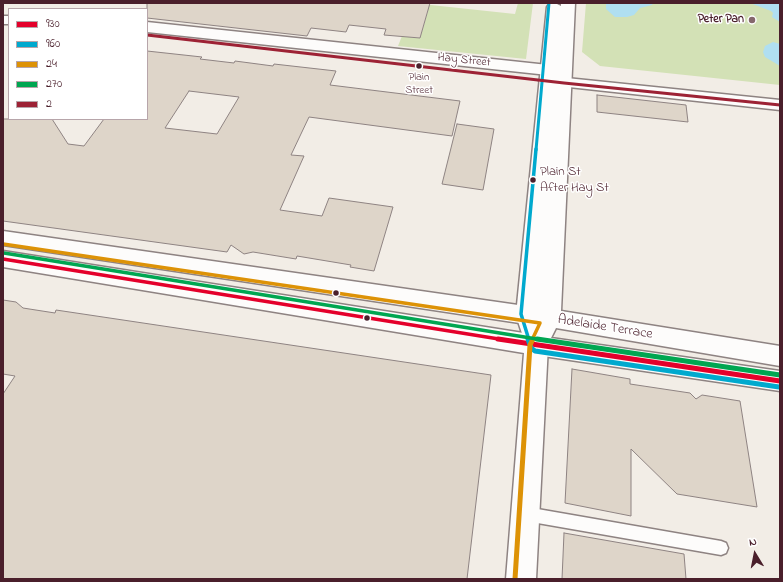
<!DOCTYPE html>
<style>
body{margin:0}
#map{position:relative;width:783px;height:582px;overflow:hidden;background:#f2ede6;font-family:"Indie Flower",sans-serif}
canvas{display:block}
.frame{position:absolute;inset:0;border:4px solid #4a1f2b;pointer-events:none}
.legend{position:absolute;left:8px;top:8px;width:140px;height:112px;box-sizing:border-box;background:#fff;border:1px solid #b7a5aa;margin:0;padding:5px 7px;list-style:none;font-size:12px;color:#4a1f2b}
.legend li{display:flex;align-items:center;gap:8px;height:20px}
.legend b{width:20px;border:1px solid #b7a5aa}
.north{position:absolute;left:735px;top:534px;width:40px;height:40px;-webkit-text-stroke:3px #fff;paint-order:stroke;rotate:350deg;font-size:11px;font-weight:700;line-height:16px;text-align:center;color:#4a1f2b}
.north::after{content:'';display:block;margin:auto;width:14px;height:18px;background:#4a1f2b;clip-path:polygon(50% 0,100% 100%,50% 72%,0 100%)}
</style>
<div id="map">
<canvas width="783" height="582"></canvas>
<div class="frame"></div>
<ul class="legend">
<li><b style="height:5px;background:#e4002b"></b>930</li>
<li><b style="height:5px;background:#00a9ce"></b>960</li>
<li><b style="height:5px;background:#dd9206"></b>24</li>
<li><b style="height:5px;background:#00a651"></b>270</li>
<li><b style="height:5px;background:#9d2235"></b>2</li>
</ul>
<div class="north">N</div>
</div>
<script>
const c = document.querySelector('canvas').getContext('2d');
c.lineJoin = 'round';
function paint(path, color) { c.fillStyle = color; c.fill(path, 'evenodd'); }
const shape = rows => new Path2D(rows.map(r => 'M' + r).join(''));
function strokePath(path, color, width, dash) { c.strokeStyle = color; c.lineWidth = width; c.lineCap = dash ? 'butt' : 'round'; c.setLineDash(dash || []); c.stroke(path); }
function label(font, color, halo, rows, align = 'center') {
  c.font = font + ' "Indie Flower",sans-serif'; c.lineWidth = 3; c.setLineDash([]); c.textBaseline = 'middle'; c.strokeStyle = halo; c.fillStyle = color; for (const [text, x, y, turn = 0] of rows) {
    c.save(); c.translate(x, y); c.rotate((+turn || 0) * Math.PI / 180); c.textAlign = isNaN(turn) ? turn : align; if (halo) c.strokeText(text, 0, 0); c.fillText(text, 0, 0); c.restore();
  }
}
const green = shape([
 [412,3,515,14,518,3,533,3,526,59,398,46,402,36,420,38,428,11],
 [586,3,780,3,780,85,600,66,582,52]
]);
const water = shape([
 [606,3,653,3,652,5,640,8,634,15,627,17,615,17,606,9],
 [750,3,780,3,780,22,772,17,773,13,771,11],
 [773,42,780,44,780,66,765,57,763,52,765,46]
]);
const building = shape([
 [147,3,430,3,420,38,384,35,386,29,349,25,346,32,311,28,307,36,147,18,147,3],
 [147,51,202,57,200,59,234,63,235,61,273,66,274,64,336,71,330,85,460,101,452,136,309,117,291,155,304,156,280,210,322,216,329,198,393,207,374,271,350,267,351,265,297,256,296,259,253,252,244,254,231,245,227,252,3,221,3,119,52,119,68,144,84,146,104,119,147,119,147,51],
 [189,91,239,97,217,134,165,128,189,91],
 [597,95,686,105,688,122,597,112,597,95],
 [457,124,494,129,483,190,442,184,457,124],
 [3,300,16,302,23,308,55,313,56,310,491,375,467,579,3,579,3,394,15,376,3,374,3,300],
 [572,369,630,379,630,384,690,393,696,399,702,395,740,401,757,507,677,494,631,449,631,516,565,503,572,369],
 [564,533,684,554,686,579,562,579,564,533]
]);
const lane = shape([
 [526,507,721,541,726,543,728,548,726,553,721,555,526,521,521,519,519,514,521,509,526,507]
]);
const secondary = shape([
 [3,16,9,16,9,24,3,24,3,16],
 [147,22,548,65,554,67,556,70,554,73,548,75,147,32,147,22]
]);
const primary = shape([
 [547,76,780,100,780,110,541,84,539,81,541,78,547,76],
 [3,231,546,309,554,312,557,318,554,324,546,327,3,245,3,231],
 [3,251,536,335,544,338,548,345,536,579,506,579,524,353,3,267,3,251]
]);
const highway = shape([
 [555,3,561,6,561,3,575,3,561,311,780,346,780,366,556,328,551,338,780,371,780,391,536,355,528,352,516,315,547,7,549,4,555,3]
]);
const bus1Far1 = shape([
 [3,259,505,340]
]);
const bus1 = shape([
 [498,339,780,381]
]);
const bus2Far2 = shape([
 [536,150,549,3]
]);
const bus2Far1 = shape([
 [529,340,521,314,536,149]
]);
const bus2 = shape([
 [528,339,531,348,535,351,779,387]
]);
const bus3Far1 = shape([
 [3,244,540,323,532,340]
]);
const bus3 = shape([
 [515,579,530,345,533,339]
]);
const bus4Far1 = shape([
 [4,253,543,340]
]);
const bus4 = shape([
 [537,339,780,375]
]);
const bus5 = shape([
 [147,35,564,83,780,105]
]);
const markers = [
 [752,20,4,"#85676c"],
 [419,66,3.5,"#4a1f2b"],
 [533,180,3.5,"#4a1f2b"],
 [336,293,3.5,"#4a1f2b"],
 [367,318,3.5,"#4a1f2b"]
];
const farBusnames = [
 ["Plain",419,78],
 ["Street",419,91]
];
const farPoinames = [
 ["Peter Pan",744,20]
];
const farStreetnames = [
 ["Hay Street",464,61,6]
];
const busNames = [
 ["Plain St",540,173],
 ["After Hay St",540,189]
];
const streetNames = [
 ["Adelaide Terrace",605,328,9]
];
paint(green, '#d3e1b6');
paint(water, '#b0dff1');
paint(building, '#ded5c9');
strokePath(building, '#8e8382', 1);
strokePath(lane, '#8e8382', 3);
strokePath(secondary, '#8e8382', 3);
strokePath(primary, '#8e8382', 3);
strokePath(highway, '#8e8382', 3);
paint(lane, '#fdfcfb');
paint(secondary, '#fdfcfb');
paint(primary, '#fdfcfb');
paint(highway, '#fdfcfb');
strokePath(bus1Far1, '#e4002b', 3.5);
strokePath(bus1, '#e4002b', 5);
strokePath(bus2Far2, '#00a9ce', 3);
strokePath(bus2Far1, '#00a9ce', 3.5);
strokePath(bus2, '#00a9ce', 5);
strokePath(bus3Far1, '#dd9206', 3.5);
strokePath(bus3, '#dd9206', 5);
strokePath(bus4Far1, '#00a651', 3.5);
strokePath(bus4, '#00a651', 5);
strokePath(bus5, '#9d2235', 3);
for (const [x, y, r, color] of markers) { const dot = new Path2D(); dot.arc(x, y, r, 0, 2 * Math.PI); c.fillStyle = color; c.fill(dot); strokePath(dot, '#fff', 1.5); }
label('11px', '#4a1f2b', '#fff', farBusnames);
label('bold 12px', '#4a1f2b', '#fff', farPoinames, 'right');
label('12px', '#4a1f2b', '#fff', farStreetnames);
label('13px', '#4a1f2b', '#fff', busNames, 'left');
label('14px', '#4a1f2b', '#fff', streetNames);
</script>
